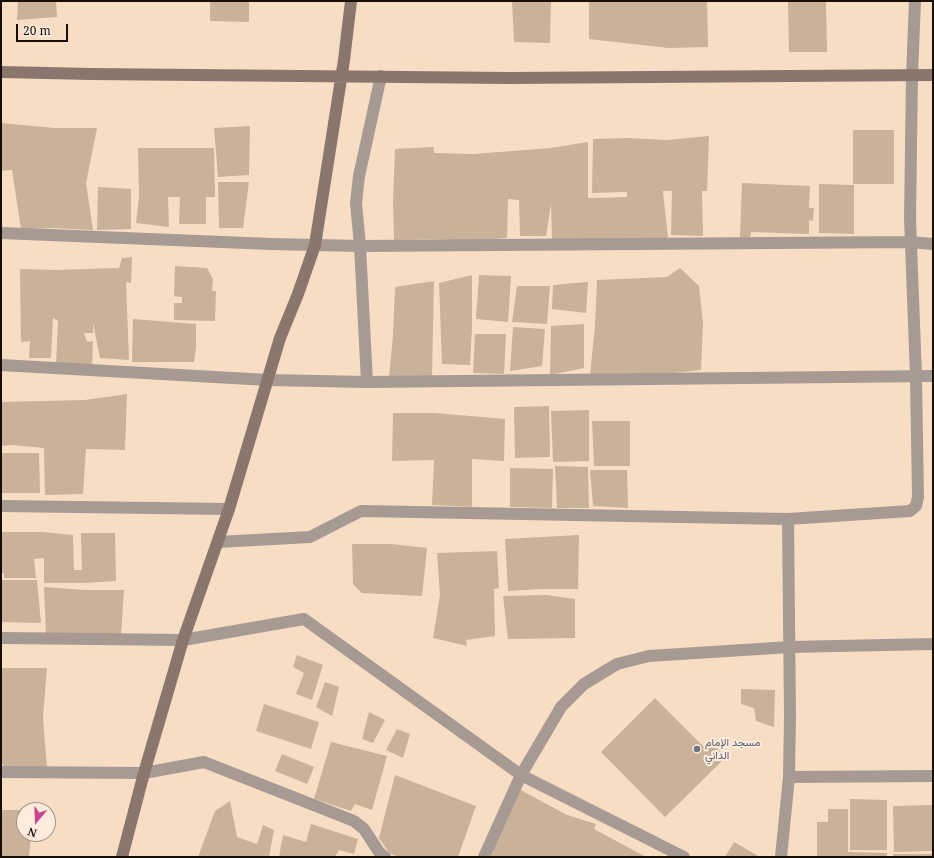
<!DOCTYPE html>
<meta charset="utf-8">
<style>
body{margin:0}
#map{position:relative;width:934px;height:858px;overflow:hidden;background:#f8ddc5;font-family:"Noto Serif",serif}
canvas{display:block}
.frame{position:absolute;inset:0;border:2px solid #180f07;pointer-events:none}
.north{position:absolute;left:16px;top:802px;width:40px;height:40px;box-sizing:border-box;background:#fdecde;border:1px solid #a19488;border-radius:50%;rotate:199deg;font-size:11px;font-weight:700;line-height:16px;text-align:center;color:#180f07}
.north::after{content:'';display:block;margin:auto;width:14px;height:18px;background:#c6458e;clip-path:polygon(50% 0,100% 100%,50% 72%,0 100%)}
.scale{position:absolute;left:16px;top:24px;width:52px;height:18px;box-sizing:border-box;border:2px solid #180f07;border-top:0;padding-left:5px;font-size:12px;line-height:14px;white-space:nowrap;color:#180f07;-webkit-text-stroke:3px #fdecde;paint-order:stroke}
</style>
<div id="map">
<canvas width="934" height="858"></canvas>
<div class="frame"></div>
<div class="north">N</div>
<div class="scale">20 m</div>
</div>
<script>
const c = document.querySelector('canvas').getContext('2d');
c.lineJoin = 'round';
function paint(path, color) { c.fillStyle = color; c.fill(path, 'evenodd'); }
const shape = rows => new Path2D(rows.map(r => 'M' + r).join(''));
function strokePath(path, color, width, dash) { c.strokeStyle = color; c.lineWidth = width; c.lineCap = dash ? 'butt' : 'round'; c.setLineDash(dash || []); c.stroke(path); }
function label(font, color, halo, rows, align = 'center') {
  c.font = font + ' "Noto Serif",Vazirmatn,serif'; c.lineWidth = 4; c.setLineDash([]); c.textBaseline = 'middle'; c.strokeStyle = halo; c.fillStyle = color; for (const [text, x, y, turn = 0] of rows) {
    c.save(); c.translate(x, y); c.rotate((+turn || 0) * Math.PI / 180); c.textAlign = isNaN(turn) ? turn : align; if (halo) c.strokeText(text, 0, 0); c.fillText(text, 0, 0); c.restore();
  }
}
const building = shape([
 [18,1,56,1,57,17,17,20],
 [210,1,249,1,249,22,210,21],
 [512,1,551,1,550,43,514,42],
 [589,1,707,1,708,47,668,48,589,39],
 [788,1,826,1,827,52,789,52],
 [1,123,54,128,97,128,86,183,93,230,53,228,21,229,12,170,1,171],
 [250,126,249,175,218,177,214,128],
 [853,130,894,130,894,184,853,184],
 [709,136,707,191,702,191,703,236,671,235,672,191,663,191,668,238,552,240,551,204,546,236,520,236,519,200,508,199,507,238,473,241,432,239,394,240,393,202,395,149,434,147,434,153,474,154,551,148,588,142,588,198,627,197,627,192,592,193,593,139,628,138,667,140],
 [138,148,214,148,215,197,206,197,206,224,179,224,180,197,168,197,169,227,136,223,139,197],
 [218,182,249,182,243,228,219,228],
 [742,183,810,186,809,208,814,208,813,221,809,220,809,234,751,232,750,238,740,237],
 [819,184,854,185,854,234,819,233],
 [98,187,131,189,131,229,97,230],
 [132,257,131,283,126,282,129,360,100,358,93,323,93,333,84,333,87,342,93,341,92,368,56,366,58,321,53,318,51,358,29,358,30,341,21,342,20,269,55,270,119,268,122,258],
 [175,266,207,268,213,279,212,291,216,291,215,321,174,320,174,303,182,303,182,297,174,296],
 [680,268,699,286,703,324,701,370,664,374,590,375,595,326,597,280,667,277],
 [472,275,472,328,470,365,442,364,439,283],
 [479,275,511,276,508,322,476,319],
 [434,281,432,377,389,377,393,335,395,287],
 [588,282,586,313,552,309,553,285],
 [517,286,550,286,547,324,512,322],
 [133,319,196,324,196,348,194,362,132,362],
 [584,324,584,368,550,375,551,326],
 [513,327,545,329,542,366,510,371],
 [475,334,506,334,504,374,473,373],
 [127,394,125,450,86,449,83,494,45,495,44,448,11,445,1,446,1,402,85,400],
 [549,406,550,457,515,458,514,407],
 [589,410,589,461,553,462,551,411],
 [393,413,435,413,505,419,504,461,472,459,472,507,432,505,434,460,392,461],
 [592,421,630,421,630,466,594,466],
 [1,453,39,453,40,493,1,493],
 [555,466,588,467,589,508,557,508],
 [510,468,553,469,552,508,510,507],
 [590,470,627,470,628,508,593,506],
 [1,532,43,532,73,535,74,570,82,570,81,533,115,533,116,581,83,583,44,583,44,558,34,559,36,578,4,578,4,573,1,573],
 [579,535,578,589,542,589,508,591,505,539],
 [352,544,391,544,427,548,422,596,362,593,353,584],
 [497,551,499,588,494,589,495,636,466,640,467,646,433,638,440,595,437,553],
 [1,580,37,580,41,623,1,622],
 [44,587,85,590,124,590,121,636,46,636],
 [546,595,575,599,575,638,508,639,503,596],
 [297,655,323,665,312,700,296,694,304,673,293,667],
 [1,668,47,668,43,717,47,769,4,767,2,763,1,763],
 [325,682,339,687,332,716,316,707],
 [741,689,775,690,774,727,756,721,754,708,741,704],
 [655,698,705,748,708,740,726,757,665,817,601,752],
 [264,704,319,722,311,749,256,731],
 [369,712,385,720,373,743,362,739],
 [397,729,410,734,403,758,386,750],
 [331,742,387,756,372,810,355,804,351,811,314,799],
 [282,754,314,767,307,784,275,771],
 [395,775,476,806,458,857,400,857,390,854,379,838],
 [517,788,567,815,596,824,594,829,646,857,491,857],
 [850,799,887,800,887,850,850,850],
 [230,801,237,837,257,844,263,825,274,830,269,857,198,857,215,811],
 [933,805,933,851,894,852,893,806],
 [828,809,848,809,848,852,887,853,887,857,847,857,846,853,847,857,817,857,817,822,828,822],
 [1,810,20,810,24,834,31,834,29,857,1,857],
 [311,824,358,839,354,854,339,850,335,857,279,857,283,835,306,842],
 [734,842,760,857,725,857],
 [893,854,933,854,933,857,893,857]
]);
const street = shape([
 [1,233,271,244,360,246,911,242,933,244],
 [1,365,268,380,367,382,933,376],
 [367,382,360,246,356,203,359,176,381,76],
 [1,506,229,509],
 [218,542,310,537,361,511,788,519,910,511,916,506,918,497,916,376,910,218,912,75,915,1],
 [1,638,183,640,304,619,521,775,684,857],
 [1,772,144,773,204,762,354,821,364,829,379,852,385,857],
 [789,777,933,776],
 [484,857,521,775,561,707,584,684,617,664,649,656,790,647,933,644],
 [781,857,789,777,790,716,788,519]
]);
const secondary = shape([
 [1,72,91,74,509,78,933,75],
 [122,857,144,773,183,640,229,509,280,338,298,294,315,245,344,60,351,1]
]);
const markers = [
 [697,749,4,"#6b7280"]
];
const worshipNames = [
 ["مسجد الإمام",705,743],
 ["الداني",705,756]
];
paint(building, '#cab199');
strokePath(street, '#a79a92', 12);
strokePath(secondary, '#8a766c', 12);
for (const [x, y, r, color] of markers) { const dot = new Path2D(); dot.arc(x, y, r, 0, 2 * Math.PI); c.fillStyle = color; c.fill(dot); strokePath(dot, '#fdecde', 1.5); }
label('11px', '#5b616d', '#fdecde', worshipNames, 'left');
</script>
